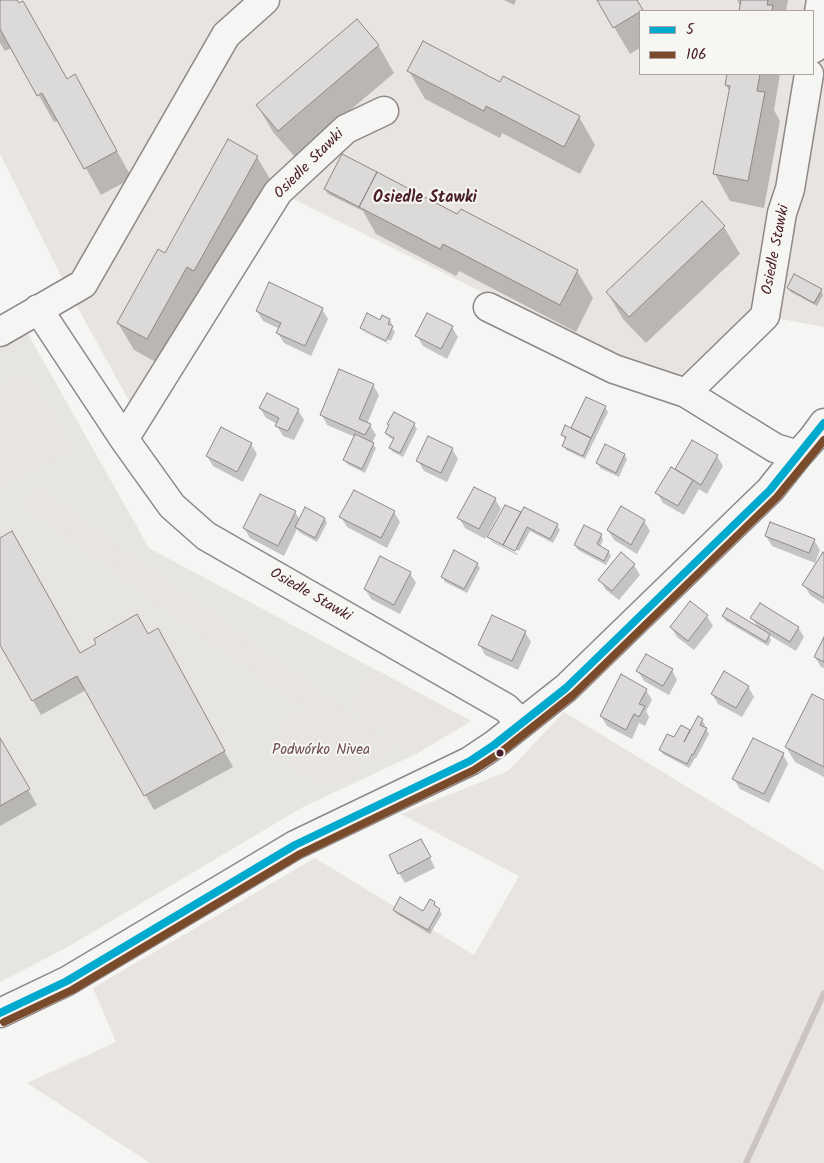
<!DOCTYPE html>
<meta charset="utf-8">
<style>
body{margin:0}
#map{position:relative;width:824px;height:1163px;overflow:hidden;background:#f5f5f3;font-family:Kalam,sans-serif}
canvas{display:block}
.legend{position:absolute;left:639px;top:10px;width:175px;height:65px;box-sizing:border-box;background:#f6f6f2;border:1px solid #b1a0a2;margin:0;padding:6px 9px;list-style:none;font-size:15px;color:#4a1f2b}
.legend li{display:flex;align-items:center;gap:10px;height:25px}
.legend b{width:25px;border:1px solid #b1a0a2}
</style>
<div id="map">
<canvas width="824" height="1163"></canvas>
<ul class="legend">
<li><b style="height:6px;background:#00a9ce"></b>5</li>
<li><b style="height:6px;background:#7a4b2a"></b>106</li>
</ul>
</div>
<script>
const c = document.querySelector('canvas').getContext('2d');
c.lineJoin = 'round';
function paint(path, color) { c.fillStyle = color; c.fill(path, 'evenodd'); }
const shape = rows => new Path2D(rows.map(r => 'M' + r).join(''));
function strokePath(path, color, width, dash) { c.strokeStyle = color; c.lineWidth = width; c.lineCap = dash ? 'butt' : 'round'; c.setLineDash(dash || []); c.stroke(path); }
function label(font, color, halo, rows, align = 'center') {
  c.font = font + ' Kalam,sans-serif'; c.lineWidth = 4; c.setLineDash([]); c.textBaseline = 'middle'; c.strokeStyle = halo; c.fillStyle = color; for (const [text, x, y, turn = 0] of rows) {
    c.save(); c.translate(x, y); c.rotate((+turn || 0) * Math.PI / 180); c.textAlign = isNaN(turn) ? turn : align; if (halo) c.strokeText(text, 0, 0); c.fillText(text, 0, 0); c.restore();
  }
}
const built = shape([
 [28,334,149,548,471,721,416,754,303,807,66,948,0,982,0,348]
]);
const green = shape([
 [0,0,824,0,824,327,765,316,686,393,488,307,484,293,279,192,138,417,69,292,0,154],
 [640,11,813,11,813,74,640,74],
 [27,375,68,448,0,485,0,390],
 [38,491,390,746,379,760,353,741,359,770,347,781,326,783,303,771,288,757,281,741,282,727,291,718,310,710,28,506],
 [377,670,471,721,416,754,353,704],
 [564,712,824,870,824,1163,150,1163,27,1083,116,1042,93,988,315,858,474,955,519,876,401,814,508,771]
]);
const shadow = shape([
 [0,0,16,0,67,80,90,103,132,178,101,195,59,120,54,122,12,48,5,51,0,43],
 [504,0,516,0,514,5],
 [598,0,635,0,642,11,640,11,640,48,630,54],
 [737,0,788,0,786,11,740,11,741,7],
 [378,45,394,73,295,157,273,132,257,105],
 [409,71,501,83,503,78,579,117,595,145,580,174,502,133,500,138,425,99],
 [728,74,780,74,774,110,780,121,764,208,730,201,715,174,730,92,726,85],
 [229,141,257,157,273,184,163,366,134,350,118,323,166,255],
 [325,189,457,215,577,271,593,298,576,332,459,271,456,276,376,234,363,211,328,194],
 [724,227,740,254,646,343,623,319,607,292],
 [788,288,821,290,823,295,817,306,791,292],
 [322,309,328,319,311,356,284,343,278,333,280,329,263,321,257,311],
 [390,320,392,324,391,327,395,332,391,341,363,328,363,331,389,343,389,344,364,332,361,328,380,321],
 [452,327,458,337,447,359,423,346,417,336],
 [373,385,379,395,367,424,370,425,376,435,372,443,376,448,365,473,347,464,345,460,355,437,327,425,322,415],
 [268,394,298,410,304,420,294,440,283,436,277,426,277,424,266,418,260,408],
 [587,398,605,407,608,412,585,459,566,450,564,446,566,440,562,435,571,430],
 [414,424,417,429,403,457,393,452,390,448,394,440,389,437,386,433],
 [692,442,717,456,723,466,707,494,699,489,684,515,663,503,657,493,675,471],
 [251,444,257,454,243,482,213,466,207,456],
 [452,449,458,459,447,482,424,471,418,461],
 [624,454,627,459,619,477,600,468,598,463],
 [495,499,501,509,485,539,465,528,459,518],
 [506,507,521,514,557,525,560,530,553,543,530,531,519,551,491,537,491,540,518,554,517,555,492,542,489,537],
 [295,512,300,520,325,519,327,523,317,542,299,532,297,529,284,556,250,538,244,528],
 [394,512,400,522,387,548,347,527,341,517],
 [644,521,650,531,637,554,614,540,608,530],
 [601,535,603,540,600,547,608,551,611,556,606,565,578,550,575,545],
 [766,536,814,540,820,550,815,563,772,546],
 [0,539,79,654,148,635,166,645,233,767,154,810,86,690,41,715,0,642],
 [824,554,824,604,810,595,804,585],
 [477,564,480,568,467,593,445,582,442,577],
 [634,565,640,575,619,600,606,590,600,580],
 [410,573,416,583,400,614,371,599,365,589],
 [707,616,713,626,694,650,677,637,671,627],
 [723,616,758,628,752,618,798,627,804,637,796,651,769,635,771,640,768,646,726,621],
 [525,632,531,642,518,670,485,655,480,645],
 [824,640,824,668,821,667,815,657],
 [672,670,677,680,669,695,644,681,638,671],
 [748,686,754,697,742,717,718,704,712,694],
 [646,690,652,700,646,711,649,717,645,726,639,723,632,739,607,726,601,716],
 [824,702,824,777,795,762,786,747],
 [702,720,705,725,704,728,706,729,709,734,696,758,695,758,689,768,663,754,660,750,675,739,681,727,691,732],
 [0,741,37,805,0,826],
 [783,754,788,764,769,803,740,789,734,779],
 [426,850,435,868,405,883,399,873],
 [434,903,442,914,430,934,397,914,394,910,423,913]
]);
const stream = shape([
 [746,1163,824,993]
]);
const building = shape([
 [0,0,17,0,19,3,23,1,67,79,75,74,117,151,84,169,42,93,37,96,0,29,0,0],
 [597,0,637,0,643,10,613,28,597,0],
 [741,0,768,0,767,5,773,5,772,11,739,11,741,0],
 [357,19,379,45,278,131,256,105,357,19],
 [423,41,500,82,503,76,580,116,564,147,486,106,484,111,407,71,423,41],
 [727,74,760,74,757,91,765,92,748,181,713,174,730,86,725,85,727,74],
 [228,139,258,156,194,271,187,267,147,339,117,323,158,249,165,253,228,139],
 [342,154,377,172,359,207,324,189,342,154],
 [377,172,457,214,461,209,578,270,560,305,443,244,440,249,359,207,377,172],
 [702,201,725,226,629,317,606,292,702,201],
 [794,274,822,289,814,303,787,288,794,274],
 [269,282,323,308,305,346,276,333,281,323,256,311,269,282],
 [367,313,380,320,382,315,390,319,388,324,393,326,386,341,360,328,367,313],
 [427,313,453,326,441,349,415,336,427,313],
 [339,369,374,384,359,419,371,424,365,435,320,415,339,369],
 [267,393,299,409,288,431,275,426,279,418,259,408,267,393],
 [586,397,606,406,591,438,571,428,586,397],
 [394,412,415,423,400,453,389,448,394,438,385,433,389,425,387,424,394,412],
 [565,425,591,438,583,456,562,446,566,437,561,435,565,425],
 [221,427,252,443,237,472,206,456,221,427],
 [355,434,374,443,362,469,343,460,355,434],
 [428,436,453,448,441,473,416,461,428,436],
 [692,440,718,455,701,485,675,469,692,440],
 [605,444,625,454,616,473,596,463,605,444],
 [671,467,693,480,678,506,655,493,671,467],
 [474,487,496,498,479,529,457,518,474,487],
 [354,490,395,511,381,538,339,517,354,490],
 [260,494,296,511,278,546,243,528,260,494],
 [505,505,521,512,503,545,487,537,505,505],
 [621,506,645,520,631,545,607,530,621,506],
 [305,507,325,518,315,538,295,527,305,507],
 [524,507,558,524,550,539,527,527,515,551,503,545,524,507],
 [770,522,815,539,809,553,765,536,770,522],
 [584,525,602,534,597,544,609,551,604,561,574,545,584,525],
 [12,531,80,653,96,644,94,639,137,614,148,634,158,628,225,751,144,796,77,676,32,701,0,645,0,538,12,531],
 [454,550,478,563,464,589,441,577,454,550],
 [621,552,635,564,612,591,598,580,621,552],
 [823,552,824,553,824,598,802,585,823,552],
 [380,556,411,572,394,605,364,589,380,556],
 [690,601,708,615,688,641,670,627,690,601],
 [760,603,799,627,790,642,750,618,760,603],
 [727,608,770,634,766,642,722,616,727,608],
 [492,615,526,631,512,661,478,645,492,615],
 [824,637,824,662,814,657,824,637],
 [646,654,673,669,663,686,636,671,646,654],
 [724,671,749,686,736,708,711,694,724,671],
 [621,674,647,689,639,704,645,706,639,717,634,714,626,730,600,716,621,674],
 [812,694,824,700,824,767,785,747,812,694],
 [698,716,703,719,700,725,707,728,693,755,692,754,687,764,659,750,667,734,674,737,681,725,690,730,684,742,698,716],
 [0,738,30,789,0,806,0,738],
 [753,738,784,753,764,794,732,779,753,738],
 [421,839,431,857,398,874,389,855,421,839],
 [400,897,423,911,430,899,435,902,434,905,440,909,428,930,393,910,400,897]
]);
const minor = shape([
 [813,49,821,0],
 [488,307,614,369,686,393,775,448,798,455],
 [38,309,124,439,172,506,206,536,506,708,521,723],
 [0,332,83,284,226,35,265,0],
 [686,393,765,316,782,213,790,189,809,74],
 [124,439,278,192,346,129,384,111],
 [0,1013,67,981,295,845,470,761,494,745,566,688,770,490,798,455,813,438,824,423]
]);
const bus1 = shape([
 [0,1013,67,981,295,845,470,761,494,745,566,688,770,490,824,423]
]);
const bus2 = shape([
 [4,1022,72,990,300,854,474,770,500,753,573,695,777,497,824,440]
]);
const markers = [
 [500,753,4.5,"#4a1f2b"]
];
const streetNames = [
 ["Osiedle Stawki",310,165,-45],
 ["Osiedle Stawki",777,250,-79],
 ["Osiedle Stawki",310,596,30]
];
const parkNames = [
 ["Podwórko Nivea",321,751]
];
const neighbourhoodNames = [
 ["Osiedle Stawki",425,199]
];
paint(built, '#e7e5e2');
paint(green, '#e8e4e2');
paint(shadow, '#0003');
strokePath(stream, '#ccc3c3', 6);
paint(building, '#dcdad9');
strokePath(building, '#8f8788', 1);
strokePath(minor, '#8f8788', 31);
strokePath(minor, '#f5f5f3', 28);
strokePath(bus1, '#00a9ce', 8);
strokePath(bus2, '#7a4b2a', 8);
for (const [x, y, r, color] of markers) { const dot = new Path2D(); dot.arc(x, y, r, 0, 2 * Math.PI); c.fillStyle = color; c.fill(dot); strokePath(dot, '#f6f6f2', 2); }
label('15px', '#4a1f2b', '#f6f6f2', streetNames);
label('15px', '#6f4d56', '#f6f6f2', parkNames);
label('bold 16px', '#4a1f2b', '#f6f6f2', neighbourhoodNames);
</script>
